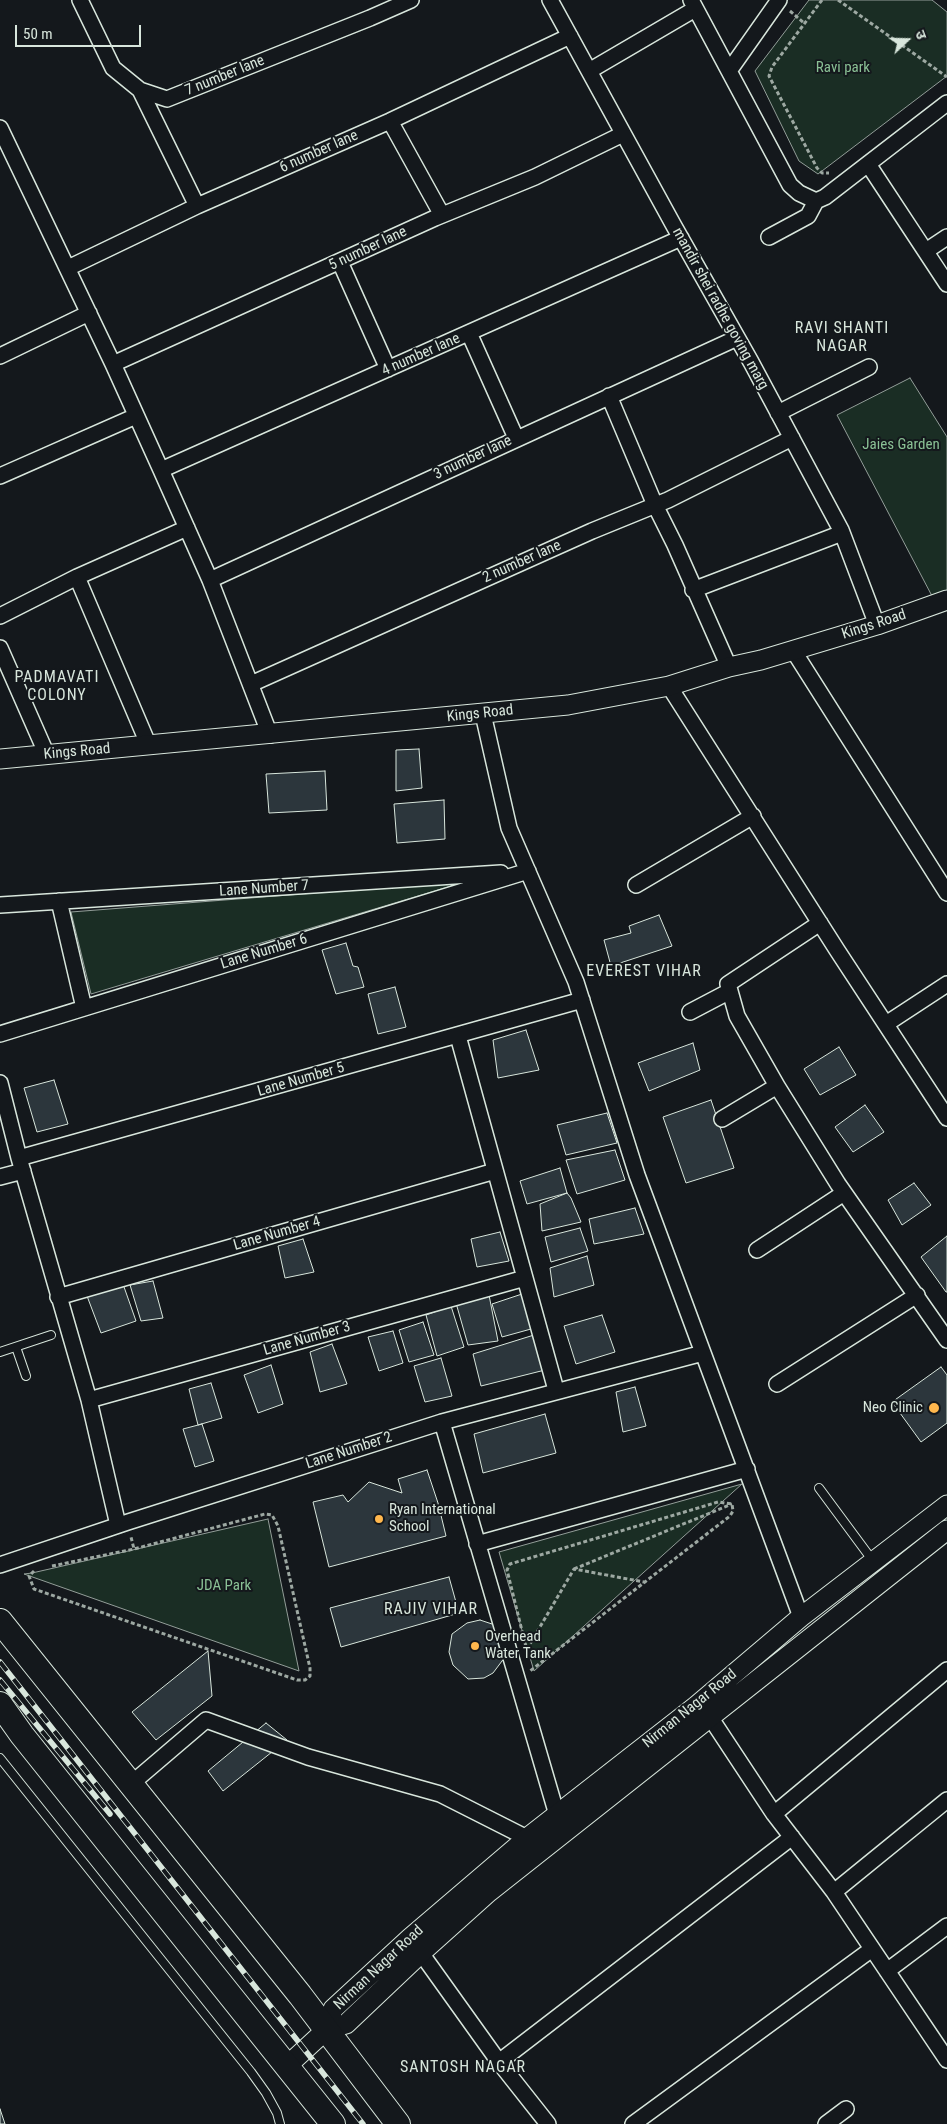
<!DOCTYPE html>
<meta charset="utf-8">
<style>
body{margin:0}
#map{position:relative;width:947px;height:2124px;overflow:hidden;background:#14181c;font-family:"Roboto Condensed","Noto Sans Devanagari",sans-serif}
canvas{display:block}
.north{position:absolute;left:882px;top:15px;width:50px;height:50px;-webkit-text-stroke:4px #14181c;paint-order:stroke;rotate:69deg;font-size:14px;font-weight:700;line-height:20px;text-align:center;color:#d8e6dc}
.north::after{content:'';display:block;margin:auto;width:18px;height:22px;background:#d8e6dc;clip-path:polygon(50% 0,100% 100%,50% 72%,0 100%)}
.scale{position:absolute;left:15px;top:25px;width:126px;height:22px;box-sizing:border-box;border:2px solid #d8e6dc;border-top:0;padding-left:6px;font-size:15px;line-height:18px;white-space:nowrap;color:#d8e6dc;-webkit-text-stroke:4px #14181c;paint-order:stroke}
</style>
<div id="map">
<canvas width="947" height="2124"></canvas>
<div class="north">उ</div>
<div class="scale">50 m</div>
</div>
<script>
const c = document.querySelector('canvas').getContext('2d');
c.lineJoin = 'round';
function paint(path, color) { c.fillStyle = color; c.fill(path, 'evenodd'); }
const shape = rows => new Path2D(rows.map(r => 'M' + r).join(''));
function strokePath(path, color, width, dash) { c.strokeStyle = color; c.lineWidth = width; c.lineCap = dash ? 'butt' : 'round'; c.setLineDash(dash || []); c.stroke(path); }
function label(font, color, halo, rows, align = 'center') {
  c.font = font + ' "Roboto Condensed",sans-serif'; c.lineWidth = 4; c.setLineDash([]); c.textBaseline = 'middle'; c.strokeStyle = halo; c.fillStyle = color; for (const [text, x, y, turn = 0] of rows) {
    c.save(); c.translate(x, y); c.rotate((+turn || 0) * Math.PI / 180); c.textAlign = isNaN(turn) ? turn : align; if (halo) c.strokeText(text, 0, 0); c.fillText(text, 0, 0); c.restore();
  }
}
const green = shape([
 [809,0,932,0,947,12,947,76,818,174,799,161,755,71,809,0],
 [910,378,947,437,947,592,932,596,837,415,910,378],
 [468,881,91,994,71,912,468,881],
 [742,1484,723,1501,534,1671,499,1552,742,1484],
 [268,1519,299,1671,24,1574,32,1573,268,1519]
]);
const building = shape([
 [419,749,422,788,396,791,396,750,419,749],
 [325,771,327,810,269,813,266,774,325,771],
 [444,800,445,839,397,843,394,804,444,800],
 [659,915,672,946,611,966,604,940,631,933,629,926,659,915],
 [346,943,353,966,358,967,364,987,336,994,322,950,346,943],
 [395,987,406,1027,378,1034,368,994,395,987],
 [526,1030,539,1070,498,1078,493,1040,526,1030],
 [693,1043,700,1070,649,1091,638,1063,693,1043],
 [839,1047,856,1075,820,1095,804,1069,839,1047],
 [54,1080,68,1124,37,1132,24,1088,54,1080],
 [711,1100,734,1168,686,1183,663,1117,711,1100],
 [865,1105,884,1132,853,1152,835,1127,865,1105],
 [607,1113,617,1143,566,1155,557,1125,607,1113],
 [615,1150,625,1180,577,1194,566,1160,615,1150],
 [560,1168,567,1193,527,1204,520,1181,560,1168],
 [914,1183,931,1205,902,1225,888,1200,914,1183],
 [567,1193,571,1198,581,1222,542,1231,540,1204,567,1193],
 [635,1208,644,1234,594,1244,589,1219,635,1208],
 [580,1228,588,1251,551,1262,545,1237,580,1228],
 [500,1232,509,1261,477,1267,471,1239,500,1232],
 [947,1236,947,1292,946,1292,921,1257,947,1236],
 [303,1239,314,1272,285,1278,278,1246,303,1239],
 [587,1256,594,1285,554,1297,550,1268,587,1256],
 [153,1281,163,1318,141,1321,130,1285,153,1281],
 [123,1284,136,1321,101,1333,87,1296,123,1284],
 [522,1294,531,1329,502,1337,492,1304,522,1294],
 [489,1295,498,1341,468,1345,456,1303,489,1295],
 [451,1306,464,1347,437,1356,426,1315,451,1306],
 [602,1315,615,1352,576,1364,564,1326,602,1315],
 [423,1322,434,1355,409,1362,399,1330,423,1322],
 [393,1331,403,1363,379,1371,368,1337,393,1331],
 [534,1335,545,1370,481,1386,473,1354,534,1335],
 [332,1344,347,1384,320,1392,310,1352,332,1344],
 [441,1358,452,1396,425,1402,414,1366,441,1358],
 [271,1365,283,1404,258,1413,244,1375,271,1365],
 [941,1367,947,1375,947,1423,921,1442,892,1402,941,1367],
 [211,1383,222,1418,198,1425,189,1389,211,1383],
 [635,1387,646,1426,623,1432,616,1392,635,1387],
 [545,1414,556,1453,483,1473,474,1434,545,1414],
 [202,1424,214,1461,195,1467,183,1429,202,1424],
 [427,1470,438,1503,446,1536,329,1567,313,1502,343,1495,348,1502,369,1482,402,1493,398,1479,427,1470],
 [449,1577,459,1613,341,1647,330,1608,449,1577],
 [480,1620,495,1625,505,1657,493,1673,484,1678,468,1679,453,1665,449,1652,452,1634,467,1623,480,1620],
 [208,1651,212,1696,156,1740,132,1712,208,1651],
 [266,1723,287,1740,223,1791,208,1771,266,1723],
 [0,2109,5,2124,0,2124,0,2109]
]);
const path = shape([
 [822,0,772,67,769,76,817,168,822,173,829,173],
 [838,0,947,77],
 [790,11,804,23],
 [52,1566,134,1549],
 [574,1569,732,1504],
 [34,1571,29,1576,34,1589,297,1680,305,1680,310,1676,310,1668,278,1526,272,1515,265,1514,134,1549,131,1537],
 [526,1647,507,1570,510,1564,718,1502,732,1504,733,1511,730,1516,530,1671],
 [527,1649,574,1569,644,1582]
]);
const service = shape([
 [16,1347,26,1376],
 [0,1352,51,1335],
 [819,1488,873,1561],
 [0,1758,251,2072,266,2093,277,2113,280,2124]
]);
const minor = shape([
 [80,0,113,68,140,90,167,99,370,18,411,0],
 [550,0,674,226,751,362,841,530,877,625],
 [691,0,790,185,799,193,816,201,825,197,947,103],
 [589,71,695,9],
 [729,71,779,0],
 [140,90,197,206],
 [390,121,442,215],
 [0,128,113,364,161,470,210,580,270,735],
 [868,164,947,284],
 [769,237,808,216,816,201],
 [926,251,947,237],
 [340,262,388,369],
 [68,268,197,206,390,121,570,36],
 [469,333,516,438],
 [0,356,89,313],
 [113,364,435,218,535,177,623,134],
 [609,396,655,505,675,545,729,667],
 [778,413,869,367],
 [161,470,681,238],
 [0,476,136,416],
 [77,577,149,746],
 [210,580,737,338],
 [693,590,842,533],
 [0,616,77,577,187,528],
 [0,648,47,755],
 [793,650,947,893],
 [251,684,592,531,668,500,792,438],
 [669,686,837,950,947,1118],
 [483,714,509,828,576,982,637,1175,801,1617],
 [636,885,753,816],
 [59,901,84,1008],
 [0,905,501,873],
 [820,923,728,984,737,1016,777,1086,838,1184,947,1340],
 [690,1012,730,991],
 [886,1024,947,984],
 [0,1034,528,871],
 [458,1036,556,1390],
 [0,1083,19,1158,89,1400,118,1525],
 [722,1119,777,1086],
 [19,1158,582,1000],
 [0,1177,23,1171],
 [757,1250,844,1193],
 [58,1297,495,1171],
 [777,1384,917,1295],
 [89,1400,525,1278],
 [442,1422,557,1815],
 [477,1544,747,1469],
 [0,1565,128,1522,442,1422,703,1353],
 [703,1711,710,1717,774,1814,834,1892,947,2060],
 [131,1784,206,1720,308,1757,440,1794,527,1838],
 [774,1814,947,1670],
 [834,1892,947,1800],
 [421,1953,499,2062,548,2124],
 [887,1971,947,1926],
 [499,2062,792,1837],
 [633,2124,872,1949],
 [826,2124,846,2109]
]);
const tertiary = shape([
 [0,759,568,705,669,686,729,667,761,660,877,625,947,600],
 [326,2030,333,2009,410,1938,527,1838,696,1706,801,1617,947,1505],
 [287,2066,326,2030,346,2024,421,1953,489,1892,947,1530]
]);
const primary = shape([
 [0,1621,300,1995,398,2124],
 [0,1704,22,1735,333,2124]
]);
const rail = shape([
 [0,1662,363,2124],
 [0,1680,110,1814]
]);
const markers = [
 [934,1408,6,"#ffb74d"],
 [379,1519,5,"#ffb74d"],
 [475,1646,5,"#ffb74d"]
];
const parkNames = [
 ["Ravi park",843,68],
 ["Jaies Garden",901,445],
 ["JDA Park",224,1586]
];
const streetNames = [
 ["7 number lane",225,76,-22],
 ["6 number lane",319,152,-24],
 ["5 number lane",368,249,-25],
 ["mandir shei radhe goving marg",720,309,61],
 ["4 number lane",421,355,-24],
 ["3 number lane",473,458,-25],
 ["2 number lane",522,562,-24],
 ["Kings Road",874,625,-18],
 ["Kings Road",480,714,-6],
 ["Kings Road",77,752,-5],
 ["Lane Number 7",264,889,-4],
 ["Lane Number 6",264,952,-17],
 ["Lane Number 5",301,1080,-16],
 ["Lane Number 4",277,1234,-16],
 ["Lane Number 3",307,1339,-16],
 ["Lane Number 2",349,1451,-18],
 ["Nirman Nagar Road",690,1709,-39],
 ["Nirman Nagar Road",379,1968,-43]
];
const poiNames = [
 ["Neo Clinic",923,1408,"right"],
 ["Ryan International",389,1510],
 ["School",389,1527],
 ["Overhead",485,1637],
 ["Water Tank",485,1654]
];
const neighbourhoodNames = [
 ["RAVI SHANTI",842,329],
 ["NAGAR",842,347],
 ["PADMAVATI",57,678],
 ["COLONY",57,696],
 ["EVEREST VIHAR",644,972],
 ["RAJIV VIHAR",431,1610],
 ["SANTOSH NAGAR",463,2068]
];
paint(green, '#1a2d24');
strokePath(green, '#939e99', 1);
paint(building, '#2c363c');
strokePath(building, '#d8e6dc', 1);
strokePath(service, '#d8e6dc', 10);
strokePath(minor, '#d8e6dc', 18);
strokePath(tertiary, '#d8e6dc', 21);
strokePath(primary, '#d8e6dc', 26);
strokePath(path, '#9da8a2', 3, [4, 2.5]);
strokePath(service, '#14181c', 8);
strokePath(minor, '#14181c', 15);
strokePath(tertiary, '#14181c', 19);
strokePath(primary, '#14181c', 24);
strokePath(rail, '#d8e6dc', 5.5);
strokePath(rail, '#14181c', 4, [11]);
for (const [x, y, r, color] of markers) { const dot = new Path2D(); dot.arc(x, y, r, 0, 2 * Math.PI); c.fillStyle = color; c.fill(dot); strokePath(dot, '#14181c', 2); }
label('15px', '#8ac095', '#14181c', parkNames);
label('15px', '#d8e6dc', '#14181c', streetNames);
label('15px', '#d8e6dc', '#14181c', poiNames, 'left');
c.letterSpacing = '1px';
label('16px', '#d8e6dc', '#14181c', neighbourhoodNames);
c.letterSpacing = '0px';
</script>
